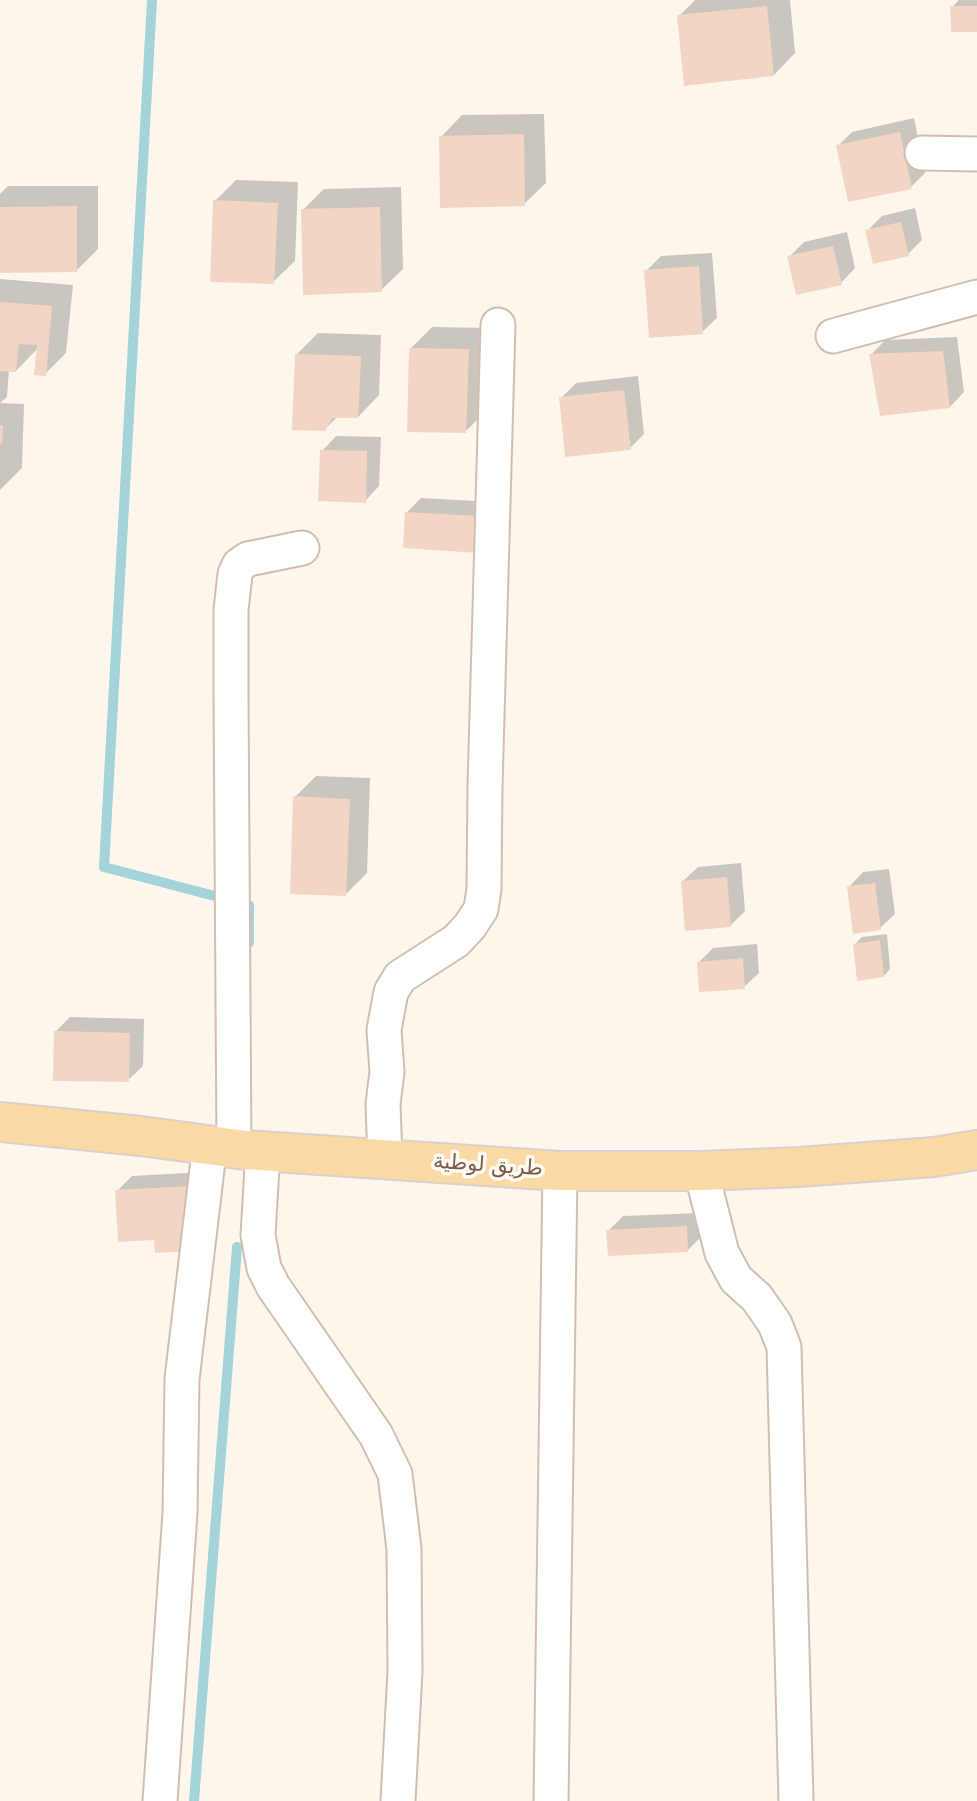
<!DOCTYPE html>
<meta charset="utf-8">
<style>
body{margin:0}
canvas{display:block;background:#fdf6ec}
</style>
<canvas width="977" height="1801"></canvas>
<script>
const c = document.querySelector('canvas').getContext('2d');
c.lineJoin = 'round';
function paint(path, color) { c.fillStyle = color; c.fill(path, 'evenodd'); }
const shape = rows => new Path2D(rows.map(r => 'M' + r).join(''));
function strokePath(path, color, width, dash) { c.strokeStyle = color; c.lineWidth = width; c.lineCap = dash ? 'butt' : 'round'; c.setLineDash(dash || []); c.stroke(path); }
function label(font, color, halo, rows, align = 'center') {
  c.font = font + ' "DejaVu Sans","Noto Sans Arabic",sans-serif'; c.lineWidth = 7; c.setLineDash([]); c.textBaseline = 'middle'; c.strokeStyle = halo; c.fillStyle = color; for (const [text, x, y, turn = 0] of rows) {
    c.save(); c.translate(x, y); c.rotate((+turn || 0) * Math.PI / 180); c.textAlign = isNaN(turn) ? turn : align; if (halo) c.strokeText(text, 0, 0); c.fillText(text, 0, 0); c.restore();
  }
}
const shadow = shape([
 [695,0,790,0,795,53,774,75,679,16],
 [959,0,977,0,977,30,952,7],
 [544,114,546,183,524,204,441,137,462,115],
 [914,118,925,173,911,187,838,146,852,132],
 [236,180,298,182,295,261,273,282,215,201],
 [8,186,98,186,98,249,77,270,0,271,0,194],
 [401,187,403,269,381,290,303,210,324,189],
 [915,208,922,240,908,254,867,231,882,216],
 [847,232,855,268,841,283,789,257,804,242],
 [712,253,717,318,702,332,646,271,661,256],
 [0,279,73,285,66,353,45,374,38,348,16,371,9,370,7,397,0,403,24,404,22,468,0,490],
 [432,327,489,328,487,410,466,431,411,348],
 [318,333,381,335,379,395,358,417,338,416,325,429,296,355],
 [957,337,964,392,950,407,871,355,885,340],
 [638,376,644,434,630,448,561,398,576,383],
 [336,436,381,437,379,486,365,501,322,451],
 [421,498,494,502,477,551,407,512],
 [316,776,370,778,367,873,346,894,295,797],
 [741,863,745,911,730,926,683,881,698,867],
 [889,869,895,914,880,928,849,887,863,872],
 [887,934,890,969,884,976,855,944,862,937],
 [757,944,759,973,744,987,699,962,713,948],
 [70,1017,144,1019,143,1066,128,1080,56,1031],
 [205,1172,156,1238,117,1191,132,1176],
 [701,1213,702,1236,687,1251,608,1231,623,1216]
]);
const stream = shape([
 [152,0,104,867,249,905,249,943],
 [194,1801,237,1247]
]);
const building = shape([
 [767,6,774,76,684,86,677,15],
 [950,6,977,6,977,32,951,32],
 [900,132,912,189,848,202,836,145],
 [524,134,525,206,440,208,439,136],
 [213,200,278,203,274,284,210,282],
 [77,206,77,272,0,273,0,207],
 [380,207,382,292,303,295,301,209],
 [901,222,909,256,873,264,865,230],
 [833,246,842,285,796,295,787,256],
 [699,266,703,334,649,338,644,270],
 [0,302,52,306,46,376,34,375,37,345,19,344,16,372,0,371],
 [409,348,469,349,466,433,407,432],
 [943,351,950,408,880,416,869,354],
 [295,354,361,356,358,418,332,418,325,431,292,430],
 [624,390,631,450,565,457,559,397],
 [0,425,3,425,2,444,0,444],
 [320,450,367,451,366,503,318,501],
 [405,512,480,516,478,553,403,548],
 [293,796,350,799,346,896,290,894],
 [727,877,731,927,685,931,681,881],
 [875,883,881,930,853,934,847,886],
 [880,940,884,977,857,981,853,944],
 [743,958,745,989,699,992,697,962],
 [54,1031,130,1033,129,1082,53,1081],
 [191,1186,195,1251,155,1253,154,1240,118,1242,115,1190],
 [687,1226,688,1252,608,1256,606,1230]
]);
const street = shape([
 [922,153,977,154],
 [833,336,977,297],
 [234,1148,231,697,231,610,235,574,239,565,248,559,302,548],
 [263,1150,258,1235,264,1268,273,1286,376,1435,395,1474,404,1549,405,1671,398,1801],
 [385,1160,383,1104,387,1072,384,1030,391,992,400,977,456,941,470,926,481,909,484,889,485,787,498,325],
 [701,1171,722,1253,736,1279,757,1298,775,1324,784,1347,796,1801],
 [160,1801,180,1513,182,1379,210,1144],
 [551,1801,560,1171]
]);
const primary = shape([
 [0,1122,141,1136,245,1150,560,1171,701,1171,799,1167,934,1157,977,1150]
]);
const streetNames = [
 ["طريق لوطية",488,1166,4]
];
paint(shadow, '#0003');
strokePath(stream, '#a5d3da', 10);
paint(building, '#f3d5c3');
strokePath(street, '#d1beb0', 37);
strokePath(primary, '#dad1cd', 42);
strokePath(street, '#fff', 33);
strokePath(primary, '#fbd9a5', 38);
label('21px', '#7a5c4d', '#fffaf3', streetNames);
</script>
